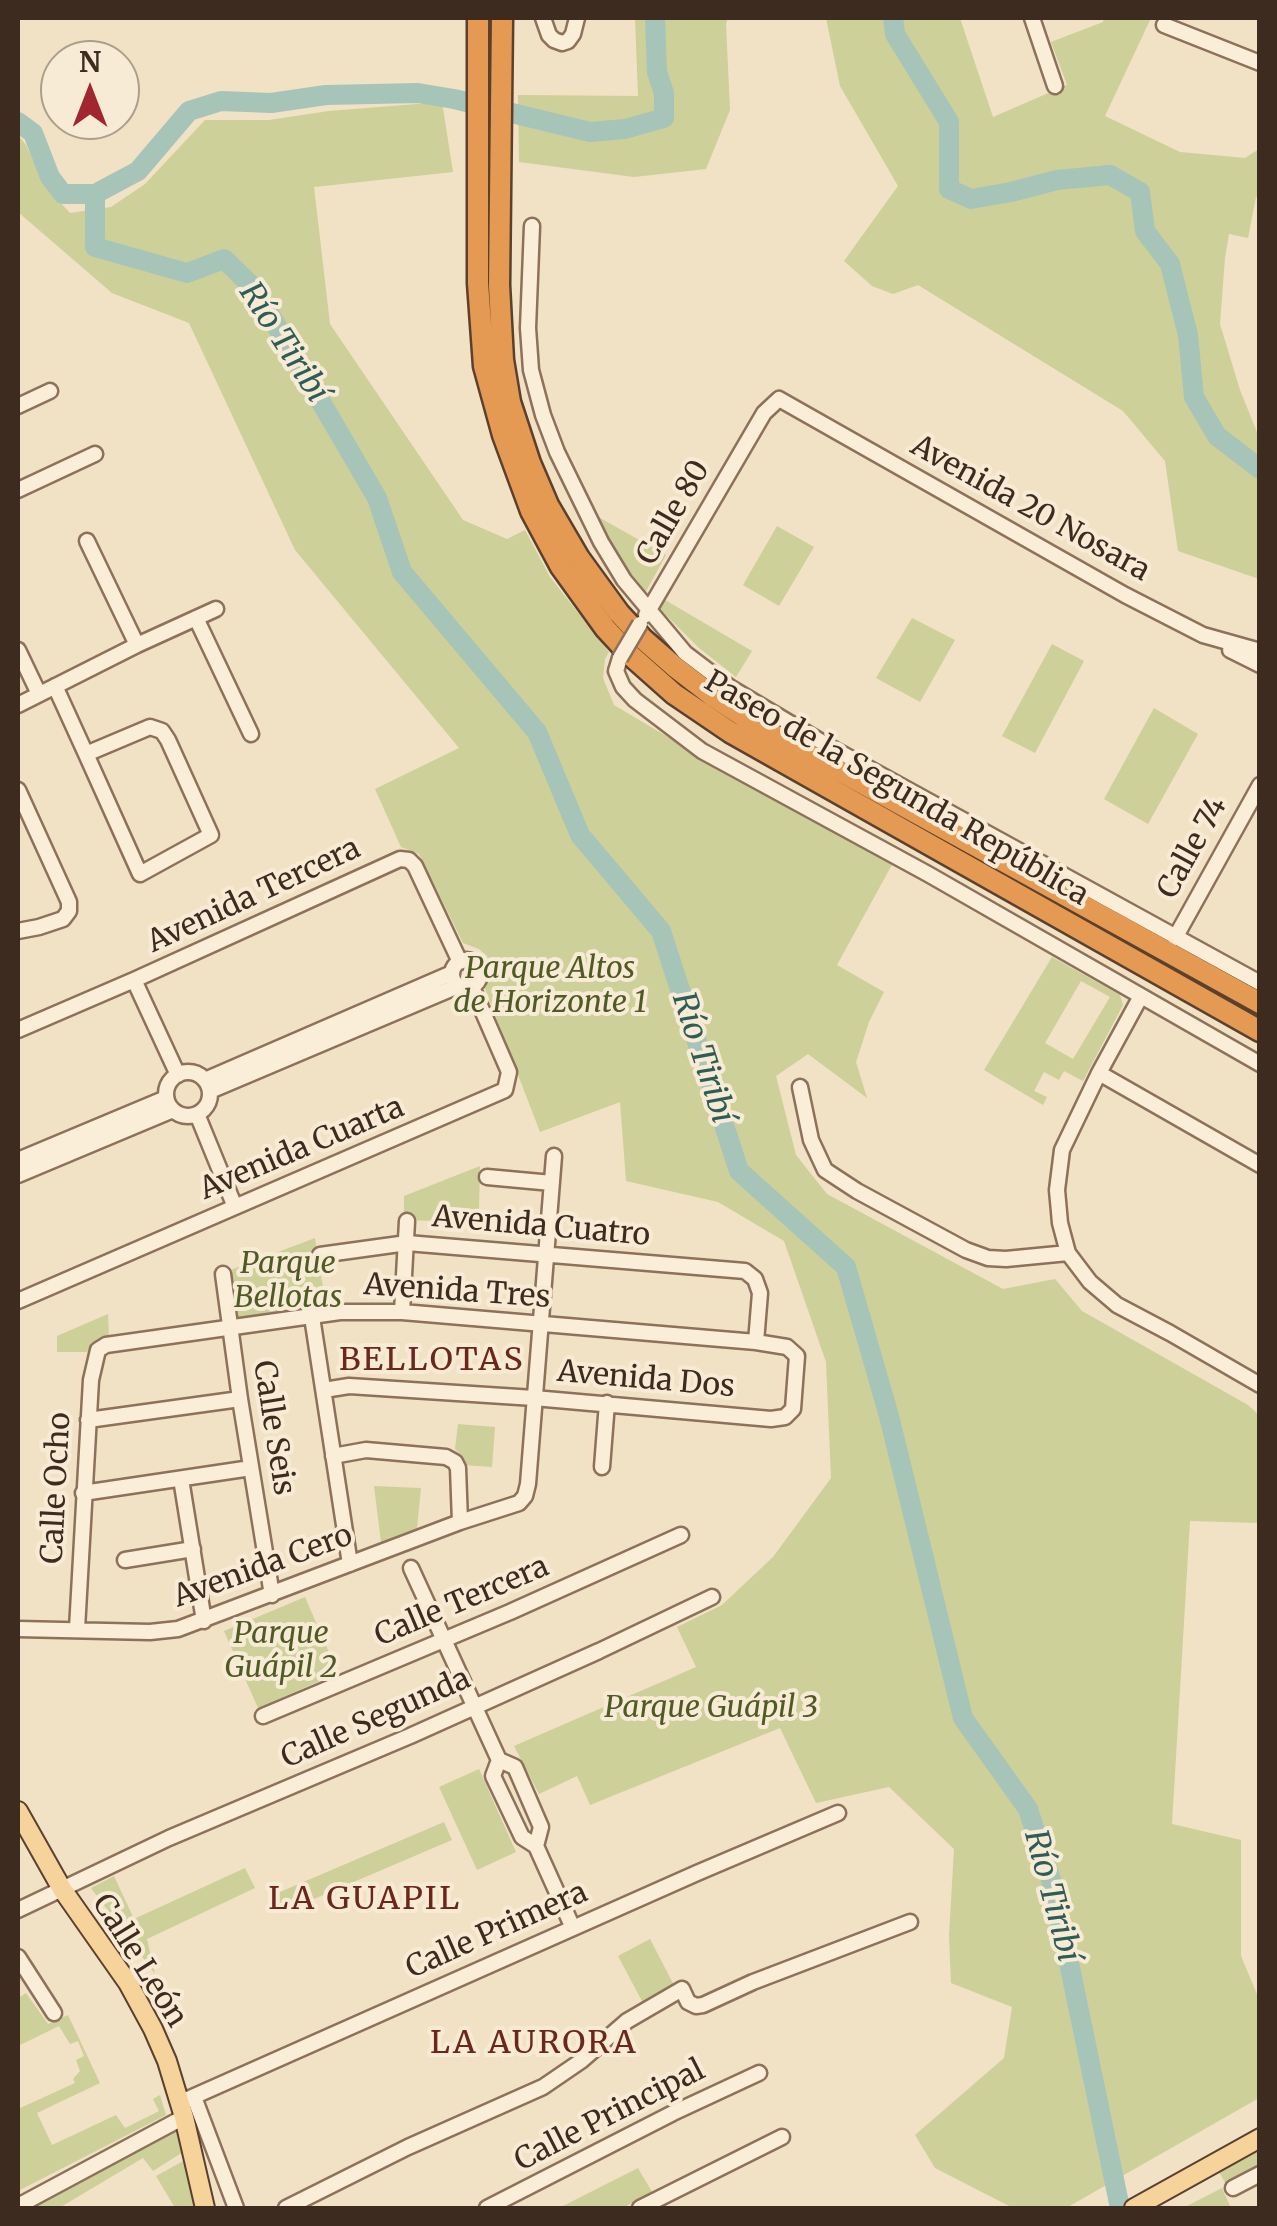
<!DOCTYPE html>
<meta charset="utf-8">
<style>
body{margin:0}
#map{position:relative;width:1277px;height:2226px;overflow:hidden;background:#f1e1c5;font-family:Merriweather,serif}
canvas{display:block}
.frame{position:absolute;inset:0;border:20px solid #3c2b1e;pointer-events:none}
.north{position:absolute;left:40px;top:40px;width:100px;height:100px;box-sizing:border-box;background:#f8ebd5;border:2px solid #ad9e8c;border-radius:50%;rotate:0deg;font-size:28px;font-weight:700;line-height:40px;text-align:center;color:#3c2b1e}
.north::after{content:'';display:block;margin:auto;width:35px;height:45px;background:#a0262f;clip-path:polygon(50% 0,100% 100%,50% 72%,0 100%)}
</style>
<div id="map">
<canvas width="1277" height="2226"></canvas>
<div class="frame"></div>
<div class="north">N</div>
</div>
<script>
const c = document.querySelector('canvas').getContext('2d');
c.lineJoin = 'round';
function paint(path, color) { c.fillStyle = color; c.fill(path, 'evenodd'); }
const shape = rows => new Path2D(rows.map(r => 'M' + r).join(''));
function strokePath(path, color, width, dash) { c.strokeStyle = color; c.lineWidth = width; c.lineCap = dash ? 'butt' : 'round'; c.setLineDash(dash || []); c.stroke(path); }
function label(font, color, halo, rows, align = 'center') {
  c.font = font + ' Merriweather,serif'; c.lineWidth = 8; c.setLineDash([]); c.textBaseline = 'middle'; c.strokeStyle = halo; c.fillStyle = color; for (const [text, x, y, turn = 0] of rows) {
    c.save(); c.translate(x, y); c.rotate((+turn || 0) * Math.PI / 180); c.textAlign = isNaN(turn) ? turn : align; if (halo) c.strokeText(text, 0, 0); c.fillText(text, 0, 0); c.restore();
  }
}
const green = shape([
 [635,18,728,18,726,24,730,110,706,169,634,177,519,162,518,95,638,96],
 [826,18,960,18,993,117,1067,85,1051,42,1103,22,1104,18,1151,18,1105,116,1180,152,1245,158,1259,149,1259,195,1256,197,1248,238,1229,234,1225,258,1220,324,1240,390,1259,437,1259,579,1178,551,1165,461,1123,411,918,285,893,294,872,286,844,261,898,186,840,86],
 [442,102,453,172,314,187,330,324,463,520,507,539,525,530,550,577,609,652,605,659,603,678,614,705,725,771,894,861,837,965,884,992,869,1022,856,1062,867,1098,808,1054,776,1076,796,1155,827,1194,1003,1289,1055,1279,1082,1311,1248,1405,1259,1415,1259,1523,1190,1521,1172,1824,1241,1840,1241,1956,1259,1999,1259,2098,1066,2208,1013,2208,935,2168,915,2135,1004,2058,1012,2007,951,1983,949,1936,954,1849,889,1787,816,1803,780,1728,590,1805,577,1776,539,1794,514,1746,696,1667,677,1627,722,1605,773,1557,831,1478,826,1362,784,1241,718,1202,626,1181,620,1102,540,1132,485,989,491,974,487,956,479,949,463,943,419,854,401,847,375,789,459,748,295,550,189,323,112,293,18,212,18,135,26,145,46,187,70,213,111,207,145,184,205,120,269,120,329,111],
 [593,514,666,555,644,595],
 [777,526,814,547,779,606,743,585],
 [660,597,752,651,736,677,699,648,662,611,658,602],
 [912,618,955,640,920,702,876,678],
 [1052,644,1084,661,1035,753,1002,736],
 [1154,708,1198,734,1148,824,1104,799],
 [1052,957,1120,995,1123,1005,1083,1081,1064,1071,1059,1080,1044,1072,1034,1091,1047,1097,1043,1105,984,1070],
 [1081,981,1110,997,1073,1059,1045,1043],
 [480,1166,479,1210,437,1208,435,1221,404,1220,404,1196],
 [315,1238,326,1306,236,1323,228,1271],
 [108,1314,109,1337,91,1344,87,1352,57,1352,57,1336],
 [458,1424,495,1427,492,1467,464,1465,461,1455,455,1449],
 [374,1486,421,1488,417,1528,381,1542],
 [305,1597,338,1673,258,1708,224,1631],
 [479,1769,516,1852,477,1870,439,1787],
 [444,1822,452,1840,281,1913,273,1895],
 [245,1868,255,1888,147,1939,155,1974,91,1888,114,1876,134,1919],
 [650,1939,675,1987,643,2003,618,1956],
 [26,1993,48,2024,68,2015,100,2083,37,2113,52,2145,116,2115,125,2128,159,2111,153,2099,160,2095,166,2115,18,2191,18,2109,75,2083,73,2079,80,2071,76,2060,84,2056,78,2041,70,2044,59,2026,18,2046,18,1998],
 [177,2130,183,2152,153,2171,143,2158,59,2208,31,2208],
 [1259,2151,1259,2168,1227,2186,1219,2172],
 [185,2160,197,2208,175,2208,156,2176],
 [638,2168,652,2192,623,2208,559,2208],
 [1222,2188,1231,2208,1183,2208]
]);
const river = shape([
 [893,18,895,34,949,122,949,189,971,199,1011,192,1057,180,1110,175,1140,192,1145,231,1170,264,1188,335,1194,397,1217,436,1260,469],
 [18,122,33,133,50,177,63,194,95,194,138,171,189,111,221,101,271,103,326,95,418,93,454,99,590,132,625,129,664,118,664,93,657,72,655,18],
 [95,194,95,247,187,273,224,259,255,289,377,498,402,572,537,732,580,835,661,931,739,1171,846,1267,889,1416,963,1718,1028,1809,1053,1886,1120,2208]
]);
const minor = shape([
 [543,18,549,35,554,40,562,43,568,41,573,34,577,18],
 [1032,18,1055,86],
 [1164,25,1260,63],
 [532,226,528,328,531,370,543,415,557,452,601,542,624,580,685,653,731,688,830,747,1260,983],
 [18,406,50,391],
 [18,490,95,454],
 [87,541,137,645],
 [646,615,764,413,779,399,1125,595,1203,635,1260,651],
 [196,618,251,734],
 [18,650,39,694],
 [1230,650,1260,665],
 [620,658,616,671,623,687,635,700,702,751,928,874,1260,1064],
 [55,686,86,754,140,874,211,835,168,740,162,731,150,727,86,754],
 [18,705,137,645,216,609],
 [18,790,69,902,69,911,63,919,39,927,18,931],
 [1175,938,1260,785],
 '452 974a14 14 0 1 1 28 0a14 14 0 1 1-28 0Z',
 [134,980,178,1075],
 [1141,996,1099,1073,1062,1150,1057,1190,1060,1223,1068,1253,1090,1282,1117,1305,1170,1333,1260,1385],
 [18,1030,134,980,400,859,409,860,415,866,460,962],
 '166 1094a22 22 0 1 1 44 0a22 22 0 1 1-44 0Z',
 [1099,1073,1260,1165],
 [205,1080,452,973],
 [800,1087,811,1140,825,1170,857,1191,966,1250,988,1258,1006,1259,1068,1253],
 [210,1091,458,986],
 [197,1114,235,1207],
 [18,1160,166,1098],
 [18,1175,173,1110],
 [487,1177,552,1183],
 [320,1255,407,1243,745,1271,755,1279,760,1293,756,1342,787,1347,797,1356,793,1409,785,1417,771,1419,534,1398,349,1386,324,1390],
 [223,1274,240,1399,272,1595],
 [18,1301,505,1090,509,1072,472,987],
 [402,1312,407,1221],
 [312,1317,350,1564],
 [88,1420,240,1399],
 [333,1456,366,1450,446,1457,455,1462,458,1468,460,1522],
 [602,1467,607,1403],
 [181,1479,204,1621],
 [83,1493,251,1468],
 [125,1560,193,1549],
 [411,1568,499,1760,515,1767,541,1827,536,1846],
 [18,1629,150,1632,178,1629,460,1522,519,1503,525,1496,528,1484,554,1156],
 [77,1629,91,1380,98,1350,106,1345,340,1312,402,1312,756,1342],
 [263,1716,510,1612,681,1535],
 [499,1760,493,1776,522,1837,536,1846,573,1928],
 [18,1910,169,1838,410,1736,599,1651,712,1597],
 [18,1957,54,2013],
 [194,2097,236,2208],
 [179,2103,697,1873,838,1813],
 [1233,2188,1260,2174],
 [18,2206,184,2117],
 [286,2208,408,2147,543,2087,581,2061,627,2021,682,1989,688,2002,696,2006,703,2005,753,1982,910,1922],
 [487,2208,673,2113,759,2073],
 [640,2208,782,2137]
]);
const major = shape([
 [18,1811,62,1889,128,1983,153,2029,167,2061,184,2117,205,2208],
 [1134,2208,1260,2138]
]);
const highway = shape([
 [478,18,478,283,484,366,503,435,531,511,561,567,605,628,629,654,674,694,730,732,1260,1031],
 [502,18,499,285,503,360,510,402,530,463,548,505,579,558,619,613,643,639,675,667,714,697,753,723,1260,1003]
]);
const minorBridge = shape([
 [620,658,640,624]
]);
const streetNames = [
 ["Avenida 20 Nosara",1030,509,29],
 ["Calle 80",674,513,-60],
 ["Paseo de la Segunda República",896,789,30],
 ["Calle 74",1193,848,-61],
 ["Avenida Tercera",254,896,-25],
 ["Avenida Cuarta",302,1149,-23],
 ["Avenida Cuatro",541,1227,5],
 ["Avenida Tres",457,1292,4],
 ["Avenida Dos",646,1380,5],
 ["Calle Seis",273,1428,81],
 ["Calle Ocho",57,1488,-87],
 ["Avenida Cero",263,1567,-20],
 ["Calle Tercera",462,1602,-23],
 ["Calle Segunda",376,1719,-24],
 ["Calle Primera",497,1931,-24],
 ["Calle León",139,1961,58],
 ["Calle Principal",610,2116,-27]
];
const parkNames = [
 ["Parque Altos",550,970],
 ["de Horizonte 1",550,1004],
 ["Parque",288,1265],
 ["Bellotas",288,1299],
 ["Parque",281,1635],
 ["Guápil 2",281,1669],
 ["Parque Guápil 3",711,1709]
];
const waterNames = [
 ["Río Tiribí",283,343,57],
 ["Río Tiribí",702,1058,72],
 ["Río Tiribí",1051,1896,75]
];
const neighbourhoodNames = [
 ["BELLOTAS",432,1361],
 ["LA GUAPIL",365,1900],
 ["LA AURORA",534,2044]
];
paint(green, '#cdd098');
strokePath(river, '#a7c4b9', 20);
strokePath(minor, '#8d715a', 19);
strokePath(major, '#5b402e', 22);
strokePath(highway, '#5b402e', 25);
strokePath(minor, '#fbeed9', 14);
strokePath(major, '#f5d39b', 18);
strokePath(highway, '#e49a52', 20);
strokePath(minorBridge, '#8d715a', 19, []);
strokePath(minorBridge, '#fbeed9', 14);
label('30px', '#3c2b1e', '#f8ebd5', streetNames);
label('italic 30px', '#505a24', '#f8ebd5', parkNames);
label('italic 32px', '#2d5d57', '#f8ebd5', waterNames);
c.letterSpacing = '2.5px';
label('32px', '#6c261b', '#f8ebd5', neighbourhoodNames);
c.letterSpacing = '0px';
</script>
